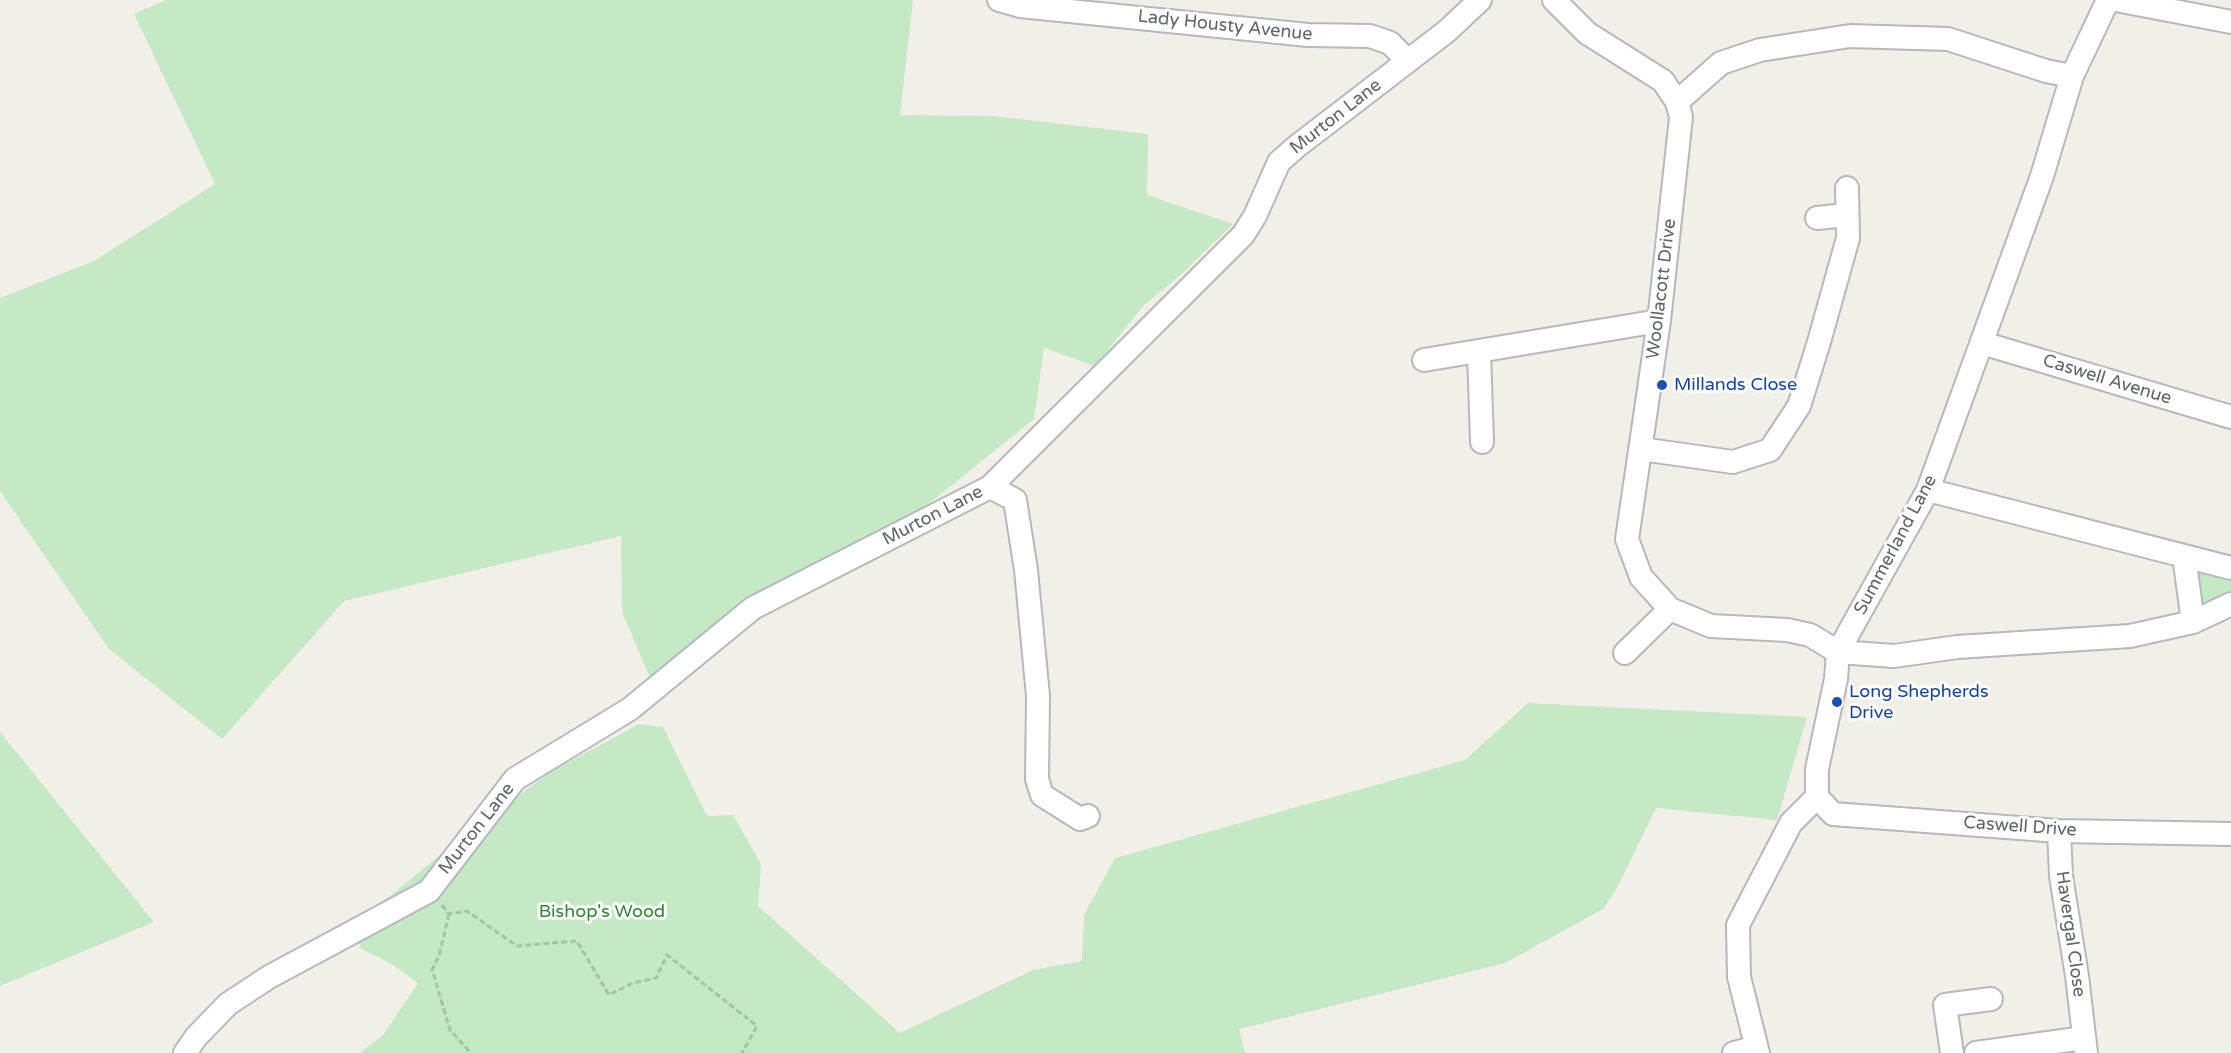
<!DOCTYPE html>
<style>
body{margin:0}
canvas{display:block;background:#f1efe8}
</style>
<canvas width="2231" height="1053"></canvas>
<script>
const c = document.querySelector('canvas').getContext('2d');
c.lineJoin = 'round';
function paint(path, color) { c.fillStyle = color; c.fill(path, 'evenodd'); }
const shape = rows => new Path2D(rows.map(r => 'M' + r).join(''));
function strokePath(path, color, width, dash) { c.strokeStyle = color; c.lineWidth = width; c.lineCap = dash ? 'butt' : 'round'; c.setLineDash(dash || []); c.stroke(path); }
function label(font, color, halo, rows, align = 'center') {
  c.font = font + ' "Varela Round",sans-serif'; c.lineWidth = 6; c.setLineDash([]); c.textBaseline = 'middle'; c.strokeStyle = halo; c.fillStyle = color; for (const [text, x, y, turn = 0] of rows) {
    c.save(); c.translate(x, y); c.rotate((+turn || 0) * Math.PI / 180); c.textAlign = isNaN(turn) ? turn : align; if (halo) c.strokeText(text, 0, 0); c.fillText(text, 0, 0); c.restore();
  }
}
const green = shape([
 [166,0,913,0,900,115,993,116,1148,134,1147,195,1233,224,1184,272,1143,306,1095,366,1044,348,1034,419,932,501,651,680,622,612,621,536,344,601,222,739,109,649,0,491,0,298,94,261,215,184,134,14],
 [2195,570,2231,577,2231,597,2199,610],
 [1528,703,1807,717,1777,820,1656,808,1618,886,1603,909,1505,963,1239,1029,1245,1053,360,1053,383,1035,418,983,390,963,361,949,354,926,459,839,552,771,639,724,663,727,707,816,733,815,761,864,758,906,900,1033,1033,970,1082,961,1084,915,1115,858,1465,760],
 [0,732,154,922,0,986]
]);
const path = shape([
 [442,905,449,914,467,911,517,946,577,941,609,995,633,983,656,978,667,955,757,1026,742,1053],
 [449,914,439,956,432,969,450,1030,471,1053]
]);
const minor = shape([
 [999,0,1020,6,1308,35,1370,36,1390,43,1408,61],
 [1554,0,1587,33,1663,81,1677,102,1681,117,1659,321,1627,539,1641,577,1670,609,1711,626,1787,630,1810,635,1838,652],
 [2116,0,2231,22],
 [1677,102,1721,63,1760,50,1850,36,1948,39,2046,71,2072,76],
 [1817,218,1846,215],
 [1982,343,2231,417],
 [1479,352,1482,442],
 [1424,360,1659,321],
 [1641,449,1733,462,1770,450,1799,406,1819,342,1848,238,1847,188],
 [990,487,1015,500,1026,570,1038,696,1037,779,1042,795,1080,819,1088,816],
 [1928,490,2231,568],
 [2184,556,2193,622],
 [1838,652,1894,656,1957,647,2130,636,2193,622,2231,604],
 [1625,653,1670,609],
 [1817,797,1833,814,2059,831,2231,834],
 [2059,831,2061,876,2077,976,2086,1053],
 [185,1053,196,1037,228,1004,269,977,429,891,515,779,630,709,753,608,990,487,1243,235,1255,216,1279,162,1296,147,1447,31,1480,0],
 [1734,1053,1756,1047],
 [1758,1053,1739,977,1738,925,1791,823,1817,797,1817,769,1836,679,1838,652,1928,490,2042,176,2072,76,2108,0],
 [1952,1053,1945,1005,1991,999],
 [1976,1053,2084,1038]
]);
const markers = [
 [1662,385,6,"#1a4fb4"],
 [1837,702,6,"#1a4fb4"]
];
const streetNames = [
 ["Lady Housty Avenue",1225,26,6],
 ["Murton Lane",1336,117,-38],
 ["Woollacott Drive",1662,289,-83],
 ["Caswell Avenue",2107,380,17],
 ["Murton Lane",933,516,-27],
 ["Summerland Lane",1896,545,-62],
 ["Caswell Drive",2020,827,4],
 ["Murton Lane",477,829,-52],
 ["Havergal Close",2070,934,82]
];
const transitNames = [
 ["Millands Close",1674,385],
 ["Long Shepherds",1849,692],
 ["Drive",1849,713]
];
const parkNames = [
 ["Bishop's Wood",602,912]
];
paint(green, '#c5e8c5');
strokePath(minor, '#b5b8bc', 26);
strokePath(path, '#9cc7a9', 3, [6, 3]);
strokePath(minor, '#fff', 22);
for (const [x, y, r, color] of markers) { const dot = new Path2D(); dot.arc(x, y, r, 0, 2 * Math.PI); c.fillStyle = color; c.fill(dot); strokePath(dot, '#fff', 2); }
label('18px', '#5f6368', '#fff', streetNames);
label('18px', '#164399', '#fff', transitNames, 'left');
label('18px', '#348238', '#fff', parkNames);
</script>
